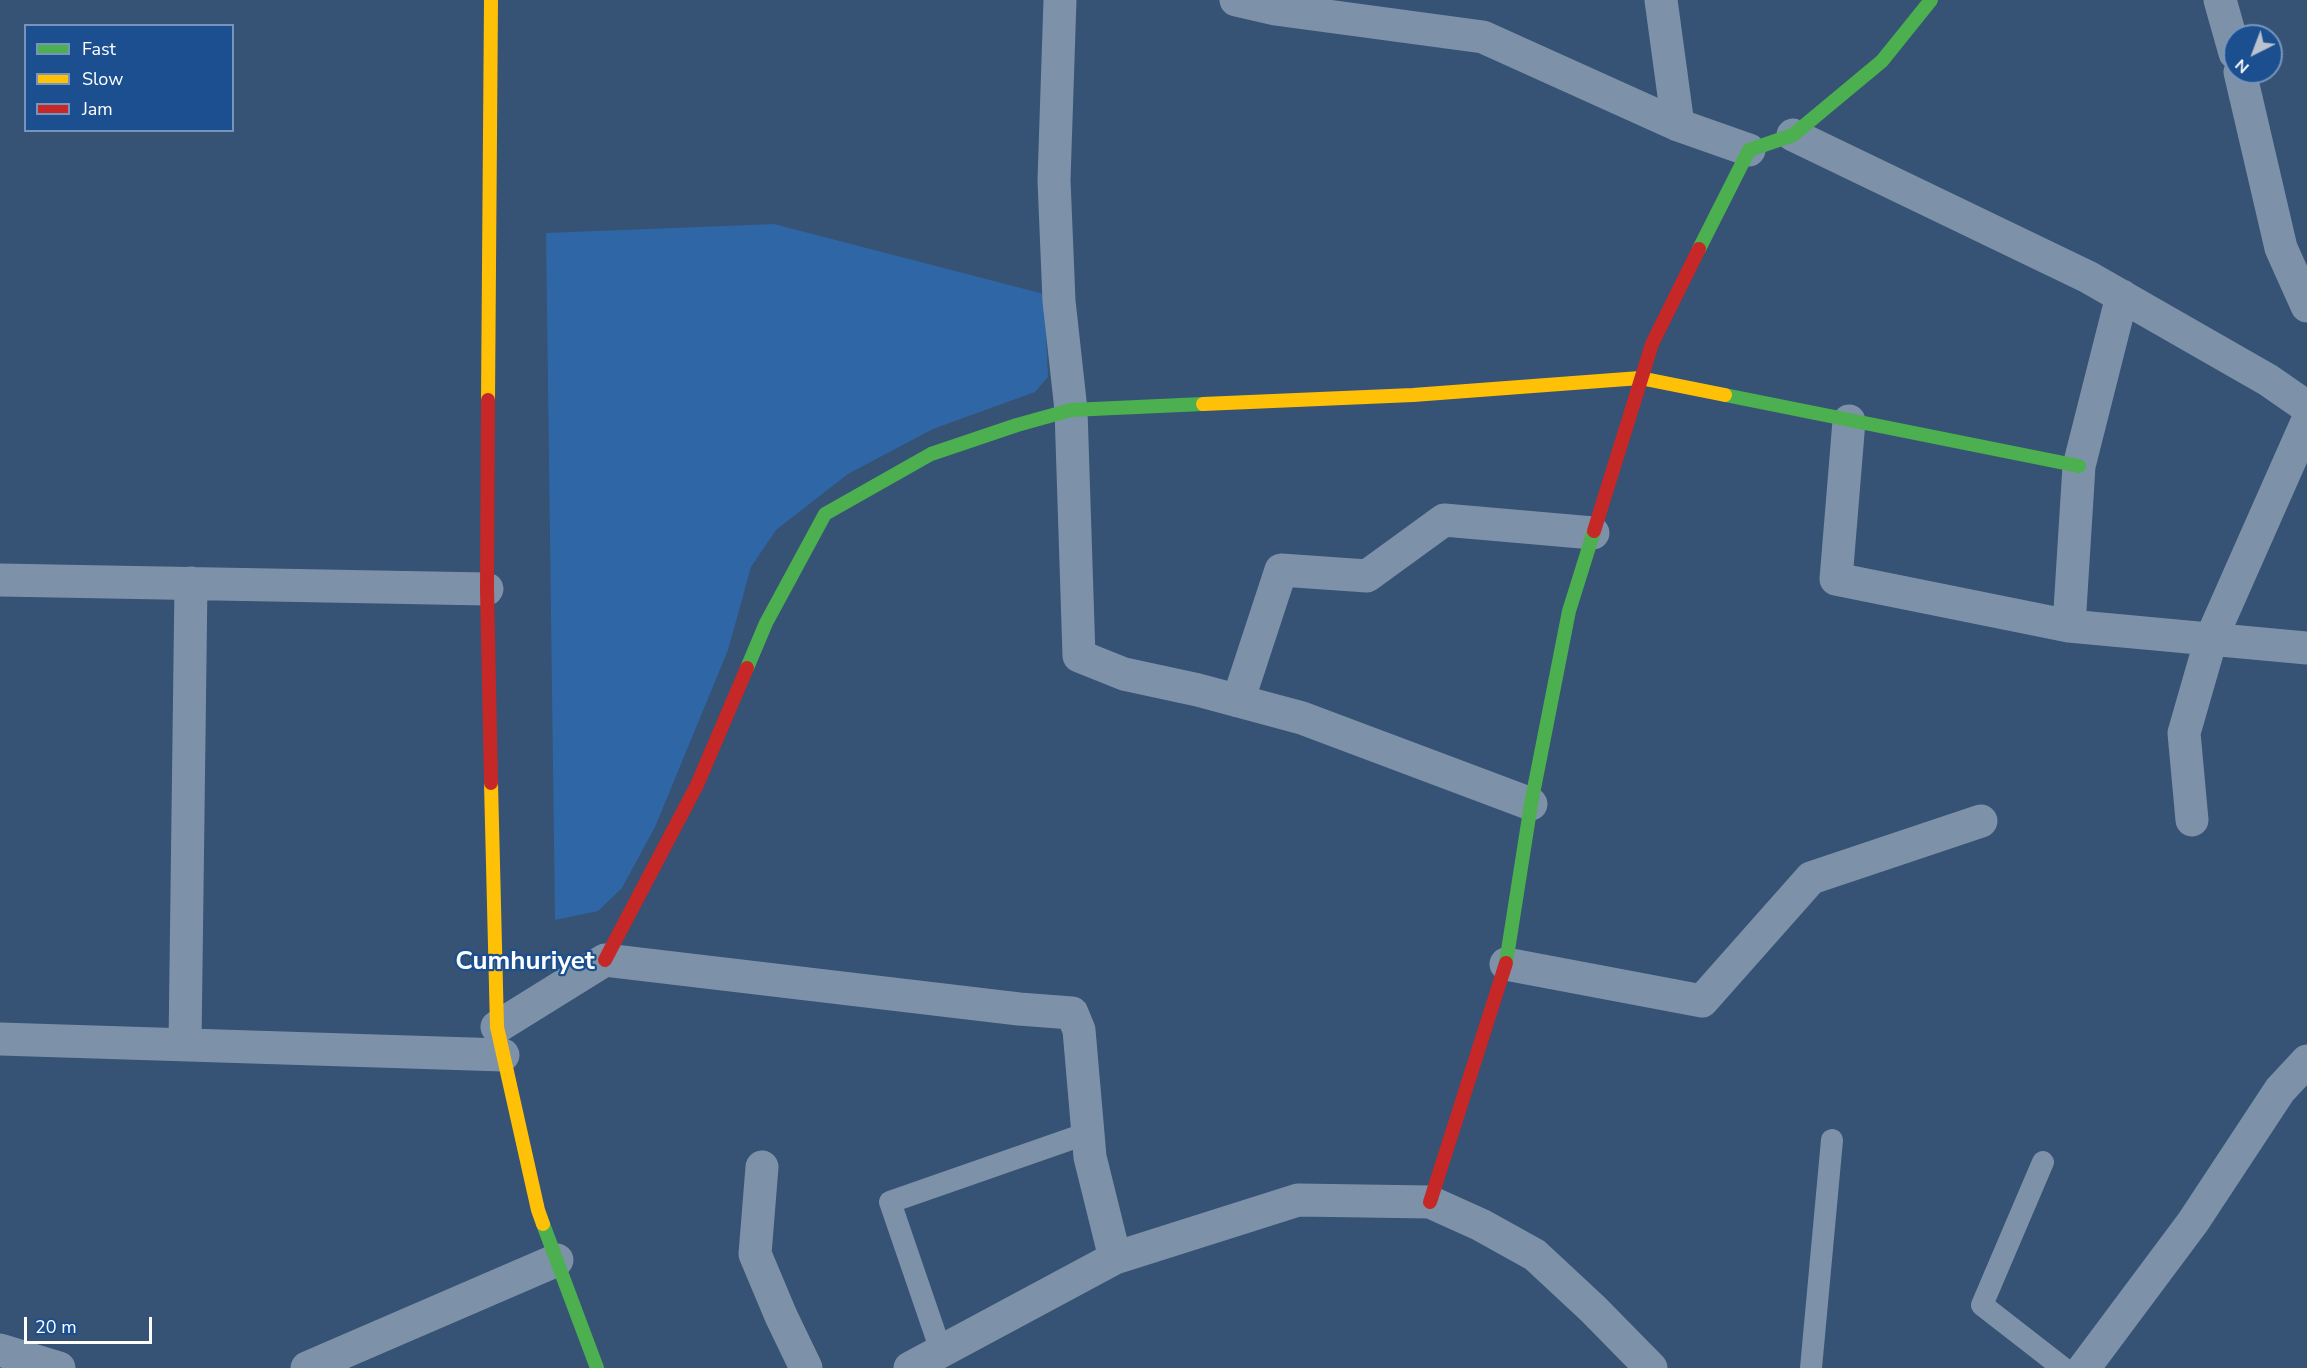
<!DOCTYPE html>
<style>
body{margin:0}
#map{position:relative;width:2307px;height:1368px;overflow:hidden;background:#365274;font-family:"Nunito Sans",sans-serif}
canvas{display:block}
.legend{position:absolute;left:24px;top:24px;width:210px;height:108px;box-sizing:border-box;background:#1b4f8f;border:2px solid #7695bc;margin:0;padding:8px 10px;list-style:none;font-size:18px;color:#fff}
.legend li{display:flex;align-items:center;gap:12px;height:30px}
.legend b{width:30px;border:2px solid #7695bc}
.north{position:absolute;left:2223px;top:24px;width:60px;height:60px;box-sizing:border-box;background:#1b4f8f;border:2px solid #7695bc;border-radius:50%;rotate:222deg;font-size:16px;font-weight:700;line-height:24px;text-align:center;color:#fff}
.north::after{content:'';display:block;margin:auto;width:21px;height:27px;background:#b9c2ce;clip-path:polygon(50% 0,100% 100%,50% 72%,0 100%)}
.scale{position:absolute;left:24px;top:1317px;width:128px;height:27px;box-sizing:border-box;border:3px solid #fff;border-top:0;padding-left:8px;font-size:18px;line-height:21px;white-space:nowrap;color:#fff;-webkit-text-stroke:4px #1b4f8f;paint-order:stroke}
</style>
<div id="map">
<canvas width="2307" height="1368"></canvas>
<ul class="legend">
<li><b style="height:8px;background:#4caf50"></b>Fast</li>
<li><b style="height:8px;background:#ffc107"></b>Slow</li>
<li><b style="height:8px;background:#c62828"></b>Jam</li>
</ul>
<div class="north">N</div>
<div class="scale">20 m</div>
</div>
<script>
const c = document.querySelector('canvas').getContext('2d');
c.lineJoin = 'round';
function paint(path, color) { c.fillStyle = color; c.fill(path, 'evenodd'); }
const shape = rows => new Path2D(rows.map(r => 'M' + r).join(''));
function strokePath(path, color, width, dash) { c.strokeStyle = color; c.lineWidth = width; c.lineCap = dash ? 'butt' : 'round'; c.setLineDash(dash || []); c.stroke(path); }
function label(font, color, halo, rows, align = 'center') {
  c.font = font + ' "Nunito Sans",sans-serif'; c.lineWidth = 4.5; c.setLineDash([]); c.textBaseline = 'middle'; c.strokeStyle = halo; c.fillStyle = color; for (const [text, x, y, turn = 0] of rows) {
    c.save(); c.translate(x, y); c.rotate((+turn || 0) * Math.PI / 180); c.textAlign = isNaN(turn) ? turn : align; if (halo) c.strokeText(text, 0, 0); c.fillText(text, 0, 0); c.restore();
  }
}
const green = shape([
 [774,224,1044,294,1048,377,1035,392,933,429,848,474,776,530,751,567,728,650,655,827,622,888,598,911,555,920,546,233]
]);
const lane = shape([
 [2043,1162,1982,1305,2063,1368],
 [941,1351,890,1202,1088,1133],
 [1811,1368,1832,1140]
]);
const street = shape([
 [1060,0,1054,180,1059,301,1071,410,1079,656,1124,674,1198,690,1302,718,1531,804],
 [1236,0,1275,9,1483,37,1678,125,1749,150],
 [1661,0,1678,125],
 [2220,0,2235,53],
 [2240,72,2281,248,2307,306],
 [1793,135,2088,277,2268,380,2307,407],
 [1849,421,1836,579,2069,626,2307,648],
 [0,580,487,589],
 [2069,626,2079,466,2122,296],
 [1238,701,1281,570,1367,576,1444,520,1593,533],
 [2192,820,2184,733,2211,639,2307,422],
 [1506,964,1702,1001,1811,878,1981,821],
 [497,1027,605,960,1019,1009,1072,1013,1079,1030,1090,1157,1115,1258],
 [0,1039,503,1055],
 [185,1045,191,583],
 [762,1167,755,1254,781,1316,806,1368],
 [0,1350,59,1368],
 [307,1368,557,1260],
 [910,1368,1115,1258,1298,1200,1430,1202,1481,1225,1535,1255,1593,1309,1651,1368],
 [2084,1368,2193,1222,2280,1090,2307,1061]
]);
const fast = shape([
 [1699,249,1749,150,1793,135,1882,61,1931,0],
 [1725,395,2079,466],
 [747,668,766,623,825,514,931,454,1017,425,1071,410,1203,404],
 [1506,963,1531,804,1569,611,1594,531],
 [543,1224,597,1368]
]);
const slow = shape([
 [488,400,491,0],
 [1203,404,1413,395,1640,378,1725,395],
 [491,783,497,1027,538,1210,543,1224]
]);
const jam = shape([
 [488,400,487,589,491,783],
 [1594,531,1652,344,1699,249],
 [605,960,697,785,747,668],
 [1430,1202,1506,963]
]);
const districtNames = [
 ["Cumhuriyet",525,963]
];
paint(green, '#2f66a5');
strokePath(lane, '#7d92a8', 22);
strokePath(street, '#7d92a8', 33);
strokePath(fast, '#4caf50', 14);
strokePath(slow, '#ffc107', 14);
strokePath(jam, '#c62828', 14);
label('bold 26px', '#fff', '#1b4f8f', districtNames);
</script>
